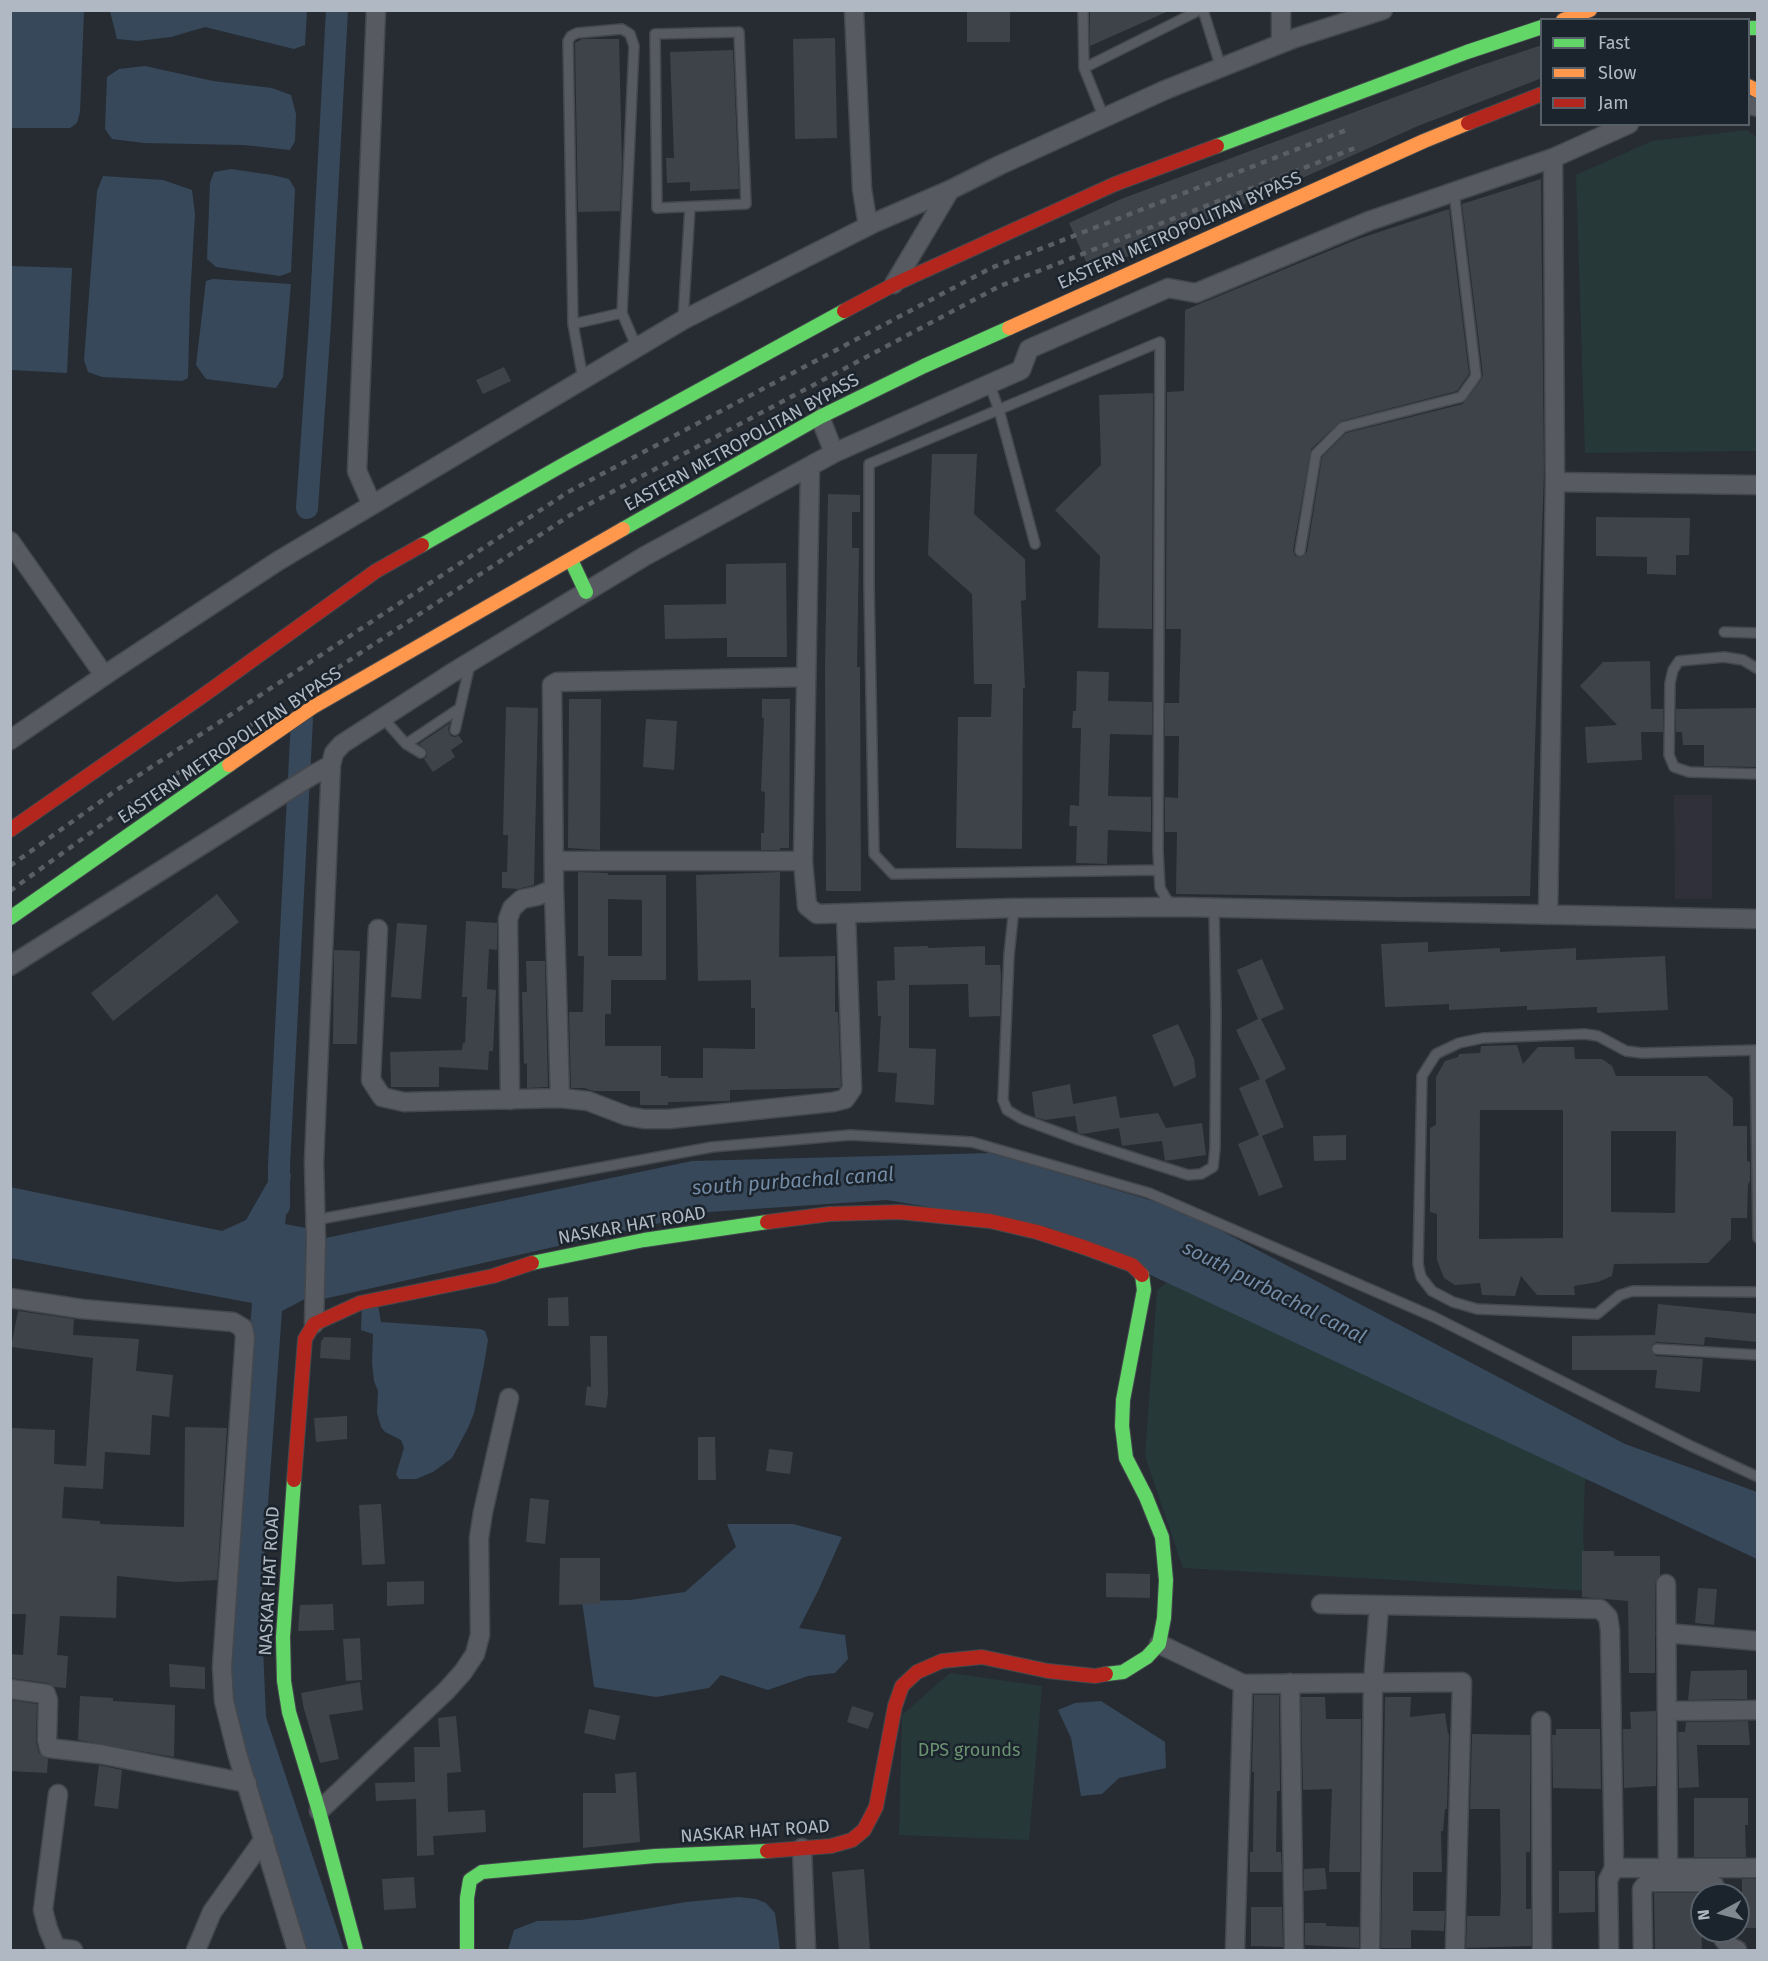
<!DOCTYPE html>
<style>
body{margin:0}
#map{position:relative;width:1768px;height:1961px;overflow:hidden;background:#262c32;font-family:"Fira Sans",sans-serif}
canvas{display:block}
.frame{position:absolute;inset:0;border:12px solid #b0b9c3;pointer-events:none}
.legend{position:absolute;left:1540px;top:18px;width:210px;height:108px;box-sizing:border-box;background:#1b232c;border:2px solid #575f68;margin:0;padding:8px 10px;list-style:none;font-size:18px;color:#b0b9c3}
.legend li{display:flex;align-items:center;gap:12px;height:30px}
.legend b{width:30px;border:2px solid #575f68}
.north{position:absolute;left:1690px;top:1883px;width:60px;height:60px;box-sizing:border-box;background:#1b232c;border:2px solid #575f68;border-radius:50%;rotate:263deg;font-size:16px;font-weight:700;line-height:24px;text-align:center;color:#b0b9c3}
.north::after{content:'';display:block;margin:auto;width:21px;height:27px;background:#808890;clip-path:polygon(50% 0,100% 100%,50% 72%,0 100%)}
</style>
<div id="map">
<canvas width="1768" height="1961"></canvas>
<div class="frame"></div>
<ul class="legend">
<li><b style="height:8px;background:#63d668"></b>Fast</li>
<li><b style="height:8px;background:#ff974d"></b>Slow</li>
<li><b style="height:8px;background:#b3261e"></b>Jam</li>
</ul>
<div class="north">N</div>
</div>
<script>
const c = document.querySelector('canvas').getContext('2d');
c.lineJoin = 'round';
function paint(path, color) { c.fillStyle = color; c.fill(path, 'evenodd'); }
const shape = rows => new Path2D(rows.map(r => 'M' + r).join(''));
function strokePath(path, color, width, dash) { c.strokeStyle = color; c.lineWidth = width; c.lineCap = dash ? 'butt' : 'round'; c.setLineDash(dash || []); c.stroke(path); }
function label(font, color, halo, rows, align = 'center') {
  c.font = font + ' "Fira Sans",sans-serif'; c.lineWidth = 5; c.setLineDash([]); c.textBaseline = 'middle'; c.strokeStyle = halo; c.fillStyle = color; for (const [text, x, y, turn = 0] of rows) {
    c.save(); c.translate(x, y); c.rotate((+turn || 0) * Math.PI / 180); c.textAlign = isNaN(turn) ? turn : align; if (halo) c.strokeText(text, 0, 0); c.fillText(text, 0, 0); c.restore();
  }
}
const medical = shape([
 [1674,795,1712,795,1712,899,1675,899]
]);
const green = shape([
 [1747,130,1758,139,1757,451,1585,453,1576,175,1652,141],
 [1203,1257,1586,1448,1583,1539,1589,1591,1183,1568,1145,1456,1157,1290],
 [950,1673,1042,1686,1029,1840,899,1835,902,1715]
]);
const water = shape([
 [11,10,84,11,80,112,77,123,70,128,11,128],
 [110,11,307,11,305,45,294,49,205,27,171,37,138,41,117,39],
 [145,66,213,81,272,88,291,95,296,114,295,141,290,150,244,145,144,143,112,139,105,129,107,77,119,69],
 [231,169,272,175,289,179,295,189,291,272,280,276,216,267,207,259,210,183,214,172],
 [103,176,163,180,192,190,195,214,190,299,188,378,182,381,102,377,88,372,84,360,97,191],
 [11,266,72,268,67,373,11,370],
 [213,279,291,284,283,377,276,388,206,379,196,365,206,281],
 [991,1153,1180,1209,1625,1444,1757,1492,1757,1559,1048,1227,887,1200,709,1212,319,1300,321,1239,692,1161],
 [291,1174,285,1224,306,1228,305,1299,282,1311,261,1601,266,1717,344,1950,306,1950,233,1746,225,1671,252,1303,11,1258,10,1187,222,1231,246,1220,270,1178],
 [362,1304,378,1305,381,1322,480,1329,485,1331,488,1340,483,1370,474,1413,468,1428,452,1458,433,1472,416,1479,399,1479,396,1474,404,1448,401,1440,385,1432,381,1427,377,1413,378,1391,374,1381,372,1363,373,1334,361,1330],
 [727,1524,793,1524,842,1537,818,1591,799,1628,845,1635,848,1659,835,1673,808,1676,768,1690,721,1675,709,1688,656,1697,594,1687,582,1601,630,1600,685,1592,736,1547],
 [1101,1701,1165,1742,1166,1768,1119,1778,1102,1794,1081,1796,1071,1738,1058,1710,1075,1703],
 [739,1897,756,1899,766,1903,775,1913,780,1950,508,1950,514,1930,537,1921,581,1920,686,1902]
]);
const canal = shape([
 [307,508,320,323,337,10],
 [279,1206,279,1165,302,719]
]);
const building = shape([
 [967,10,1010,10,1010,42,967,42],
 [1090,10,1171,10,1090,46],
 [835,38,837,138,795,139,793,39],
 [619,39,622,163,620,211,578,212,575,43,582,39],
 [1542,45,1542,78,1418,126,1091,273,1069,223,1121,199,1473,68],
 [733,50,739,189,690,191,690,182,667,183,666,158,674,158,670,52],
 [1541,179,1544,471,1530,896,1399,897,1176,894,1177,832,1165,832,1165,797,1178,798,1179,736,1165,736,1165,703,1179,703,1181,629,1166,629,1167,392,1184,391,1185,310,1358,239,1449,209,1469,374,1457,391,1341,421,1311,449,1293,550,1295,556,1302,557,1307,552,1322,457,1346,433,1463,404,1481,380,1483,375,1462,204],
 [504,367,511,381,483,394,476,380],
 [1153,393,1152,629,1098,628,1100,556,1055,510,1101,465,1099,395],
 [932,454,977,454,974,514,1025,559,1026,600,1021,601,1025,688,1023,688,1022,849,956,848,958,717,991,717,992,684,974,684,972,594,928,555],
 [828,494,860,495,860,512,852,512,852,548,859,548,857,667,860,667,861,891,826,891,825,667],
 [1596,517,1690,518,1689,555,1676,555,1676,575,1647,574,1647,557,1596,556],
 [786,563,787,657,727,657,727,638,665,639,664,605,726,604,726,564],
 [1650,661,1651,709,1663,709,1663,732,1641,732,1642,760,1587,763,1585,727,1617,725,1580,686,1603,662],
 [1077,671,1109,672,1108,701,1152,702,1152,735,1110,734,1108,796,1151,797,1151,832,1108,830,1107,864,1076,863,1077,826,1069,826,1070,805,1079,806,1081,728,1072,728,1073,711,1076,711],
 [569,699,601,699,600,850,568,848],
 [762,699,790,699,789,848,780,848,780,850,761,850,761,833,764,833,765,792,761,791,764,718,762,718],
 [506,707,538,708,534,885,518,889,502,888,502,872,507,872,508,835,503,835],
 [1758,708,1758,767,1704,766,1704,745,1683,745,1682,732,1676,732,1676,709],
 [646,719,677,721,674,770,643,767],
 [450,723,448,729,450,735,454,737,459,736,463,742,451,750,455,757,433,772,424,759,427,756,427,750,419,744],
 [578,872,608,873,608,875,666,875,666,980,611,980,611,1014,605,1014,605,1046,661,1046,661,1076,668,1076,668,1078,703,1078,703,1048,755,1049,755,1008,751,1008,751,980,698,981,696,875,780,872,779,957,835,956,835,1012,838,1012,841,1086,839,1088,730,1090,730,1101,668,1102,668,1105,640,1105,640,1091,594,1091,584,1088,571,1088,569,1012,583,1012,584,956,578,956],
 [608,899,642,900,642,956,608,956],
 [217,894,239,922,113,1021,91,993],
 [466,921,497,923,497,950,489,949,487,989,496,990,493,1051,489,1051,488,1070,439,1067,439,1087,391,1087,390,1052,462,1050,463,1043,465,1043,467,997,462,997],
 [397,923,427,925,421,999,391,997],
 [1428,942,1428,952,1500,948,1500,952,1576,948,1576,960,1665,956,1668,1010,1597,1013,1597,1007,1527,1010,1527,1006,1449,1010,1449,1004,1385,1007,1381,944],
 [928,946,928,948,985,946,985,965,1000,965,1001,976,1000,1016,969,1017,968,984,909,985,909,1048,936,1049,934,1105,895,1102,897,1073,878,1072,881,1016,878,1016,877,981,895,980,894,947],
 [334,950,360,951,357,1044,333,1044],
 [1262,959,1284,1009,1261,1019,1286,1069,1265,1080,1284,1127,1262,1136,1283,1187,1259,1196,1238,1144,1259,1135,1239,1088,1260,1079,1236,1030,1258,1019,1237,970],
 [526,961,545,961,548,1087,527,1088,527,1063,524,1064,522,992,527,992],
 [1178,1024,1194,1059,1196,1077,1174,1087,1152,1035],
 [1517,1045,1523,1064,1538,1047,1574,1047,1575,1059,1602,1059,1612,1066,1616,1076,1707,1076,1733,1098,1733,1126,1747,1126,1747,1161,1750,1162,1750,1181,1748,1185,1747,1218,1731,1218,1731,1239,1708,1263,1614,1264,1612,1276,1598,1282,1574,1286,1575,1295,1537,1295,1521,1276,1515,1296,1482,1295,1480,1283,1455,1285,1444,1278,1437,1260,1437,1214,1430,1212,1430,1128,1436,1125,1436,1077,1445,1061,1458,1057,1459,1054,1480,1053,1481,1046],
 [1480,1110,1563,1110,1563,1238,1479,1239],
 [1611,1131,1676,1131,1675,1213,1611,1212],
 [1070,1084,1075,1116,1045,1120,1035,1117,1032,1092],
 [1116,1096,1120,1118,1158,1113,1166,1128,1202,1123,1206,1155,1165,1161,1162,1141,1122,1146,1119,1128,1083,1134,1078,1133,1073,1104],
 [1346,1135,1346,1160,1314,1161,1313,1136],
 [568,1297,569,1326,548,1326,548,1298],
 [1658,1304,1758,1314,1758,1342,1705,1337,1704,1345,1657,1342,1652,1345,1651,1351,1656,1356,1703,1359,1700,1392,1655,1388,1657,1370,1572,1370,1572,1336,1655,1335],
 [18,1311,74,1319,73,1335,139,1339,136,1371,173,1375,169,1417,152,1415,150,1455,105,1452,103,1489,64,1487,62,1518,100,1521,100,1524,184,1527,185,1427,227,1428,217,1580,177,1582,117,1576,116,1618,60,1616,57,1655,68,1656,66,1688,54,1687,48,1683,10,1678,10,1654,23,1655,26,1614,10,1614,12,1428,55,1430,54,1464,86,1466,93,1358,11,1347],
 [590,1336,607,1336,608,1395,606,1408,585,1405,587,1386,591,1387],
 [324,1337,351,1338,350,1360,320,1358,321,1342],
 [347,1416,347,1439,316,1442,314,1418],
 [698,1437,715,1437,716,1480,698,1480],
 [769,1449,793,1452,790,1474,766,1471],
 [530,1498,549,1500,545,1544,526,1542],
 [381,1504,385,1564,362,1565,359,1505],
 [1582,1551,1614,1551,1614,1556,1660,1556,1660,1575,1655,1584,1655,1673,1629,1673,1628,1601,1582,1597],
 [560,1558,600,1558,600,1604,559,1605],
 [1106,1573,1150,1574,1150,1598,1106,1597],
 [424,1581,424,1604,387,1606,387,1582],
 [1698,1588,1717,1589,1714,1625,1695,1623],
 [333,1604,334,1630,298,1631,300,1605],
 [360,1638,362,1680,346,1681,343,1639],
 [169,1664,205,1667,205,1689,170,1687],
 [1747,1670,1747,1699,1688,1700,1691,1671],
 [360,1682,363,1710,329,1715,339,1759,320,1763,304,1709,301,1693],
 [1254,1695,1279,1695,1280,1791,1277,1791,1276,1852,1281,1852,1282,1872,1250,1872,1250,1852,1253,1852,1254,1772,1252,1772],
 [80,1696,113,1698,113,1701,175,1705,174,1757,78,1740],
 [1301,1697,1325,1697,1326,1719,1361,1719,1360,1872,1329,1872,1332,1789,1303,1790],
 [1385,1697,1411,1697,1410,1717,1445,1713,1448,1734,1449,1734,1447,1809,1445,1809,1443,1831,1441,1831,1442,1872,1413,1872,1413,1911,1445,1911,1444,1931,1411,1930,1411,1948,1381,1948],
 [10,1700,37,1704,36,1742,39,1753,48,1759,47,1773,10,1771],
 [852,1706,874,1713,868,1729,847,1722],
 [589,1709,620,1716,615,1740,584,1733],
 [1656,1711,1656,1786,1624,1788,1623,1729,1631,1729,1630,1712],
 [456,1716,461,1772,447,1773,448,1812,485,1810,486,1832,433,1836,434,1855,417,1856,416,1799,376,1801,375,1783,415,1782,414,1747,440,1747,438,1718],
 [1748,1721,1750,1745,1697,1745,1699,1787,1679,1788,1678,1732,1685,1732,1686,1722],
 [1556,1729,1600,1729,1601,1789,1553,1788,1552,1735,1556,1735],
 [1472,1734,1530,1735,1530,1852,1526,1852,1526,1909,1531,1909,1531,1946,1466,1948,1467,1916,1500,1916,1501,1894,1500,1809,1470,1809],
 [99,1765,122,1770,118,1809,94,1806],
 [636,1772,640,1842,583,1848,583,1793,616,1793,615,1774],
 [1694,1798,1748,1798,1748,1825,1745,1825,1746,1857,1694,1857],
 [1325,1868,1327,1889,1304,1891,1304,1869],
 [864,1869,870,1950,839,1950,832,1872],
 [1559,1871,1595,1871,1595,1912,1559,1913],
 [414,1877,416,1908,384,1910,382,1879],
 [1742,1879,1758,1879,1758,1928,1742,1928],
 [1654,1893,1700,1893,1702,1950,1655,1950],
 [1251,1907,1282,1907,1283,1947,1251,1946],
 [1305,1923,1326,1923,1326,1926,1359,1927,1359,1948,1305,1945]
]);
const lane = shape([
 [1083,10,1084,68,1104,118],
 [1203,10,1221,68],
 [739,32,746,204,657,208,655,34,739,32],
 [1084,68,1200,10],
 [622,313,573,324,568,41,571,36,577,33,622,29,630,34,634,46,622,313,637,348],
 [683,320,690,207],
 [573,324,583,379],
 [989,383,999,410,1035,544],
 [1300,551,1316,454,1343,427,1461,397,1476,376,1454,192],
 [1724,632,1758,633],
 [1758,669,1743,660,1724,657,1679,661,1673,670,1670,683,1669,755,1674,767,1689,772,1758,774],
 [383,718,406,744,421,753],
 [455,730,470,664],
 [406,744,460,708],
 [1159,870,893,874,874,854,869,585,869,464,1160,342,1158,851,1159,870,1160,888,1167,900,1174,904],
 [1014,908,1009,955,1003,1100,1007,1110,1022,1119,1079,1140,1188,1175,1201,1174,1213,1167,1215,1148,1216,1013,1214,908],
 [1755,1050,1758,1238],
 [1758,1050,1642,1053,1626,1051,1598,1036,1585,1034,1483,1038,1459,1043,1436,1054,1422,1076,1418,1264,1421,1277,1432,1291,1453,1302,1477,1309,1597,1314,1620,1295,1633,1291,1758,1292],
 [315,1220,712,1147,850,1135,972,1142,1149,1193,1434,1317,1691,1446,1758,1477],
 [1657,1349,1758,1355]
]);
const street = shape([
 [854,10,862,189,868,226],
 [1281,10,1281,43],
 [1748,105,1758,107],
 [894,284,950,190],
 [820,417,834,453],
 [810,467,803,861,807,906,817,914,1014,908,1182,907,1758,919],
 [1555,482,1758,485],
 [372,505,357,471,376,10],
 [10,541,104,675],
 [10,740,117,667,278,561,683,320,876,222,950,190,1000,165,1165,90,1295,38,1383,10],
 [554,861,803,861],
 [554,889,560,1098],
 [1548,915,1555,482,1553,158],
 [378,929,371,1080,382,1097,404,1102,560,1098,588,1101,627,1116,644,1119,669,1119,833,1102,845,1099,852,1089,846,914],
 [10,966,311,776,331,765],
 [510,1100,508,919,512,908,522,899,537,896,554,889,552,685,557,682,806,677],
 [10,1298,82,1309,233,1322,243,1328,245,1337,222,1667,224,1701,237,1753,297,1950],
 [314,1324,316,1242,314,1162,331,765,334,753,342,744,452,673,645,556,834,453,1021,370,1029,349,1168,288,1196,293,1369,221,1553,158,1629,124],
 [1666,1584,1668,1868],
 [1321,1604,1600,1609,1608,1617,1610,1630,1614,1868],
 [1666,1633,1758,1641],
 [1159,1644,1243,1684,1462,1682,1455,1950],
 [1290,1683,1294,1950],
 [10,1689,46,1694,48,1700,47,1740,49,1748,100,1754,247,1783],
 [1668,1711,1758,1710],
 [1541,1721,1542,1950],
 [58,1794,43,1910,48,1929,56,1948,73,1950],
 [319,1811,447,1690,463,1672,475,1654,480,1635,479,1538,483,1512,509,1398],
 [802,1848,806,1950],
 [1721,1931,1724,1940,1730,1947,1737,1950],
 [196,1950,212,1912,264,1839],
 [1235,1950,1243,1684],
 [1370,1950,1373,1683,1379,1606],
 [1609,1950,1608,1880,1614,1868,1758,1868],
 [1643,1950,1642,1889,1648,1882,1708,1882,1714,1885,1718,1895]
]);
const fast = shape([
 [1748,28,1758,28],
 [1217,146,1467,52,1542,27],
 [623,529,820,417,924,366,1009,328],
 [422,545,568,462,844,311],
 [571,560,586,592],
 [10,918,229,765],
 [532,1263,644,1240,767,1222],
 [294,1480,283,1637,284,1681,289,1712,319,1811,356,1950],
 [1106,1674,1123,1672,1147,1657,1159,1644,1164,1618,1166,1580,1162,1537,1146,1497,1126,1458,1122,1426,1123,1400,1144,1290,1142,1275],
 [467,1950,467,1898,470,1880,482,1872,655,1856,767,1851]
]);
const slow = shape([
 [1563,20,1590,10],
 [1748,86,1758,91],
 [1009,328,1424,141,1468,123],
 [229,765,313,707,623,529]
]);
const jam = shape([
 [1468,123,1542,94],
 [844,311,893,285,1115,184,1217,146],
 [10,830,201,697,376,571,422,545],
 [767,1222,830,1214,899,1212,990,1221,1037,1232,1086,1248,1132,1265,1142,1275],
 [294,1480,305,1339,314,1324,360,1303,493,1276,532,1263],
 [767,1851,831,1846,852,1840,864,1830,876,1807,895,1706,902,1686,917,1672,942,1661,982,1657,1048,1671,1095,1676,1106,1674]
]);
const rail = shape([
 [10,866,118,789,568,492,991,268,1349,129],
 [10,891,129,805,578,510,1000,286,1355,148]
]);
const streetNames = [
 ["EASTERN METROPOLITAN BYPASS",1180,231,-24],
 ["EASTERN METROPOLITAN BYPASS",742,443,-29],
 ["EASTERN METROPOLITAN BYPASS",230,746,-34],
 ["NASKAR HAT ROAD",632,1226,-10],
 ["NASKAR HAT ROAD",270,1581,-87],
 ["NASKAR HAT ROAD",755,1832,-4]
];
const parkNames = [
 ["DPS grounds",969,1751]
];
const waterNames = [
 ["south purbachal canal",793,1182,-4],
 ["south purbachal canal",1274,1293,27]
];
paint(medical, '#30303b');
paint(green, '#273838');
paint(water, '#37485b');
strokePath(canal, '#37485b', 22);
paint(building, '#3e4349');
strokePath(lane, '#44484d', 12);
strokePath(street, '#44484d', 21);
strokePath(fast, '#44484d', 16);
strokePath(slow, '#44484d', 16);
strokePath(jam, '#44484d', 16);
strokePath(lane, '#575a60', 9);
strokePath(street, '#575a60', 18);
strokePath(fast, '#63d668', 14);
strokePath(slow, '#ff974d', 14);
strokePath(jam, '#b3261e', 14);
strokePath(rail, '#5a5f64', 4.5, [6, 6]);
label('18px', '#b0b9c3', '#1b232c', streetNames);
label('18px', '#6a9271', '#1b232c', parkNames);
label('italic 20px', '#738ba5', '#1b232c', waterNames);
</script>
